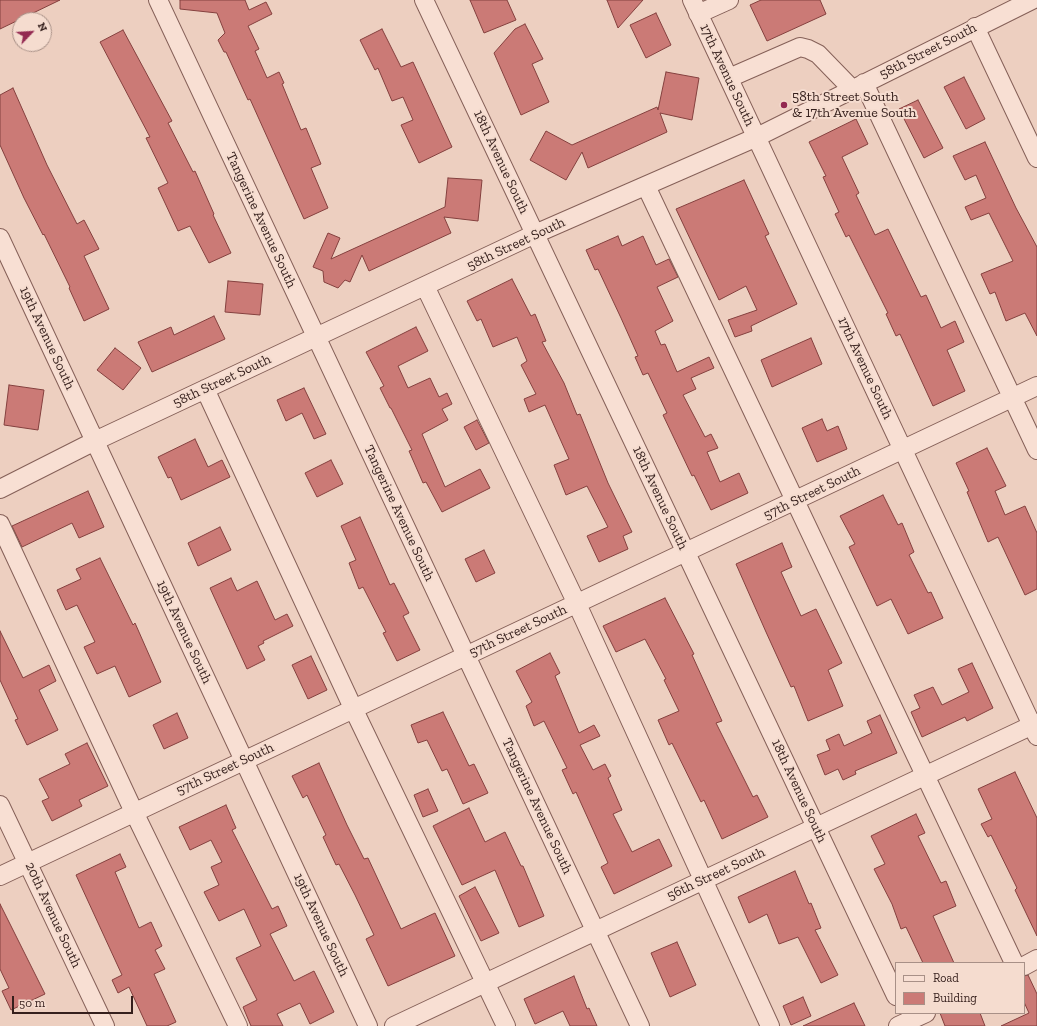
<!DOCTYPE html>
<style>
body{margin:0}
#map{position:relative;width:1037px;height:1026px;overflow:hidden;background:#edcfc0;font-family:"Zilla Slab",serif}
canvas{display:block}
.legend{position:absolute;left:895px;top:962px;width:130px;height:52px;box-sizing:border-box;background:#f5dccf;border:1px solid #a89087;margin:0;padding:5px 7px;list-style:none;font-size:12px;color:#351f1c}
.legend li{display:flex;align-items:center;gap:8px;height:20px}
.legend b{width:20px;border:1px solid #a89087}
.north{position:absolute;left:12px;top:12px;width:40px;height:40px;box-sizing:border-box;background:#f5dccf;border:1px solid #a89087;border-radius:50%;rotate:65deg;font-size:11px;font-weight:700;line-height:16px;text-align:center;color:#351f1c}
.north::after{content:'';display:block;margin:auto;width:14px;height:18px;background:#932951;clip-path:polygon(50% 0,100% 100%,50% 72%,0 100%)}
.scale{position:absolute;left:12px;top:996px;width:121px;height:18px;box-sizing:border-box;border:2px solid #351f1c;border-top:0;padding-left:5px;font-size:12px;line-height:14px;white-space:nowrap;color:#351f1c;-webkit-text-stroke:3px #f5dccf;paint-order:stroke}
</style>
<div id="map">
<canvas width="1037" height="1026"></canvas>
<ul class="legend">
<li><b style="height:5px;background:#f8dfd3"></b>Road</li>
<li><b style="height:11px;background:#cb7a76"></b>Building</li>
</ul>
<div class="north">N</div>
<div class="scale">50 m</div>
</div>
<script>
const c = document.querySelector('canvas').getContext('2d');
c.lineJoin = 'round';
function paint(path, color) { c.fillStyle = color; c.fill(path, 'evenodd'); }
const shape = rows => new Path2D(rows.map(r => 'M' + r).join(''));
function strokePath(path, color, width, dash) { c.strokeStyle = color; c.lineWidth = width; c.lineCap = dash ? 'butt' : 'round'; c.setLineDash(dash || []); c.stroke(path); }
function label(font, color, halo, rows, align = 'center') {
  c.font = font + ' "Zilla Slab",serif'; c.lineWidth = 4; c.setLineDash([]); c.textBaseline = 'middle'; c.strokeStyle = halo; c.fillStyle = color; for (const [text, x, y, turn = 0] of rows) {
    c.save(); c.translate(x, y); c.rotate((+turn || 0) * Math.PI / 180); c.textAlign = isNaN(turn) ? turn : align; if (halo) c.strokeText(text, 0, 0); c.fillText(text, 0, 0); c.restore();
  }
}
const building = shape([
 [0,0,60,0,0,29,0,0],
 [180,0,245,0,249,10,266,2,272,14,248,26,259,49,255,51,267,78,279,72,284,83,282,84,301,130,306,128,321,164,311,168,328,208,304,219,250,99,248,100,226,52,224,52,218,40,225,33,217,13,180,9,180,0],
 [470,0,507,0,516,20,484,33,470,0],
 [607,0,643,0,618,28,607,0],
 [761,0,820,0,826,14,767,41,750,5,761,0],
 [656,13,671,45,646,58,630,25,656,13],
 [525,24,543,59,532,64,549,102,521,115,494,53,515,29,525,24],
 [382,29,401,67,413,62,452,147,419,163,401,125,413,120,403,97,392,101,378,68,375,70,360,40,382,29],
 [123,30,172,121,168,123,193,172,195,171,214,214,213,215,231,253,209,263,190,226,178,231,158,188,168,183,146,138,150,137,100,42,123,30],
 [666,72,699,78,692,120,660,113,667,132,588,168,582,152,566,180,530,160,546,131,572,145,657,107,658,110,666,72],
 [964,77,985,119,966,129,944,87,964,77],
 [13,88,47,165,77,224,84,220,99,249,84,256,109,309,84,321,69,288,70,287,44,234,43,235,24,198,0,145,0,95,13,88],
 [918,100,943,148,924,158,899,109,918,100],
 [856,119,868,144,842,157,859,193,856,195,875,235,888,229,921,297,926,295,941,328,955,321,964,342,947,350,965,391,933,406,900,334,896,336,886,314,888,313,849,235,846,237,835,214,839,212,823,177,826,176,809,142,856,119],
 [985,142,1016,208,1037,247,1037,336,1025,313,1006,321,995,292,990,294,981,274,1013,261,989,213,971,220,965,207,986,198,976,175,965,180,953,156,985,142],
 [448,178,482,180,478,221,444,217,451,233,369,271,362,255,350,282,345,280,338,288,324,282,323,271,313,267,328,233,340,238,331,259,445,207,448,178],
 [744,180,769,234,765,236,797,304,751,326,752,331,735,337,728,320,757,310,746,286,719,300,676,209,744,180],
 [618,236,622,246,643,236,656,265,669,259,678,277,657,287,673,321,655,331,661,345,665,344,677,372,709,357,714,368,691,378,696,389,683,395,705,437,711,434,718,448,707,452,720,482,739,473,748,493,711,510,694,475,692,476,663,415,667,413,648,373,643,375,635,357,638,356,621,318,598,269,595,270,586,250,618,236],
 [512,279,531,316,535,314,546,341,542,342,564,383,577,415,580,414,608,483,632,532,623,536,628,549,599,562,587,536,608,527,587,486,566,495,554,465,569,459,545,405,529,412,524,399,536,394,521,365,527,361,517,337,493,347,481,319,477,321,467,301,512,279],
 [228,281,263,284,260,315,225,312,228,281],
 [214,316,225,339,152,372,138,342,171,327,174,335,214,316],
 [416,327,428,351,398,366,408,388,430,378,439,397,447,393,452,404,442,409,448,420,422,434,445,487,480,469,490,488,442,512,426,482,423,483,409,451,412,450,391,408,390,408,380,388,384,386,366,352,416,327],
 [811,338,822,364,772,387,761,360,811,338],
 [115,348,141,368,123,390,97,370,115,348],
 [9,385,44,390,38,430,4,425,9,385],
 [304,388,326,434,314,439,302,413,286,421,277,400,304,388],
 [822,419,827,431,838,426,847,449,817,462,802,428,822,419],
 [477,420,489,443,476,450,464,427,477,420],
 [195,439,208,467,222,460,230,477,181,500,171,477,168,478,158,457,195,439],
 [987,448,1006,486,995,491,1005,515,1025,506,1037,533,1037,589,1025,595,998,537,988,542,967,492,969,491,956,463,987,448],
 [331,460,343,484,317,497,305,473,331,460],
 [88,491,104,527,79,538,72,523,22,547,12,526,88,491],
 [883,495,898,525,902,523,914,552,909,555,928,593,931,592,943,618,908,634,891,599,877,606,849,547,855,544,840,516,883,495],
 [360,517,390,585,394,583,409,613,403,616,420,650,397,661,383,633,386,632,363,587,359,589,349,563,356,560,341,526,360,517],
 [220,527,231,550,198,566,188,543,220,527],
 [782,543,792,567,781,572,801,616,816,609,842,663,828,670,843,706,808,721,794,686,791,687,766,632,736,564,782,543],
 [484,550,495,573,476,582,465,559,484,550],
 [100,558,133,625,135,623,161,682,129,697,115,666,97,674,84,647,95,642,77,605,66,610,57,590,81,579,76,569,100,558],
 [231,578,237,591,257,581,275,620,287,614,293,626,263,641,264,643,258,646,265,660,247,669,210,588,231,578],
 [665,598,694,654,692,655,722,721,716,723,753,797,757,795,768,817,722,839,704,800,701,802,672,743,669,745,658,720,679,711,664,680,666,679,645,639,616,652,603,626,665,598],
 [0,631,23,678,49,665,56,681,39,690,58,730,27,745,15,720,18,719,0,680,0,631],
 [550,653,560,673,555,676,579,733,594,725,600,736,580,745,593,770,605,764,611,776,608,778,622,810,613,814,632,852,659,839,672,866,614,894,601,867,608,863,576,792,573,794,562,770,567,768,544,721,534,726,526,706,532,702,516,671,550,653],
 [311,656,327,690,308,699,292,665,311,656],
 [972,663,993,708,967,721,965,717,922,737,911,712,920,708,914,695,933,687,942,705,969,692,958,669,972,663],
 [443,712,469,766,474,764,488,793,463,804,447,769,442,771,427,740,418,743,411,725,443,712],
 [177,713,188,738,164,749,153,725,177,713],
 [880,715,897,753,855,771,856,774,843,780,838,769,825,775,817,755,830,750,826,740,839,734,844,746,872,733,867,721,880,715],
 [87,743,108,786,79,800,82,806,52,821,42,801,49,798,39,779,70,764,65,754,87,743],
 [319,763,347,825,364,859,368,858,401,929,435,913,455,956,388,986,366,939,374,935,355,895,339,864,336,865,323,837,326,835,307,795,303,798,292,776,319,763],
 [1015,772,1037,818,1037,936,1015,890,1017,888,991,835,988,837,981,824,992,819,978,789,1015,772],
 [428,789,438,811,423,817,414,795,428,789],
 [226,805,236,828,232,830,272,909,278,906,287,926,270,934,294,981,314,971,334,1012,310,1024,300,1003,277,1014,283,1026,251,1026,243,1007,257,1000,236,958,261,946,244,909,219,921,204,892,219,885,211,867,222,862,211,840,190,850,179,827,226,805],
 [469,808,485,842,505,832,521,866,523,866,544,916,519,927,495,870,462,885,433,826,469,808],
 [916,814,925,833,918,836,941,883,946,881,956,906,933,916,954,963,923,963,906,927,901,929,892,904,874,869,885,864,871,836,916,814],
 [120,854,126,867,115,872,139,928,151,922,162,946,155,950,165,969,154,974,176,1022,167,1026,147,1026,129,987,118,993,112,980,122,975,76,875,120,854],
 [795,871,809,904,811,903,821,928,815,930,838,975,821,983,798,937,779,944,767,914,749,923,738,897,795,871],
 [475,887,499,933,481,941,459,896,475,887],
 [0,904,45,994,11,1010,2,991,9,988,0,969,0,904],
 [677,942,696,985,670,997,651,953,677,942],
 [1028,975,1037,994,1037,1026,1001,1026,1029,1013,1024,1002,1024,976,1028,975],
 [574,976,587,1009,589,1008,597,1026,570,1026,563,1011,535,1024,524,999,574,976],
 [803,997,811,1016,791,1025,783,1006,803,997],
 [854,1003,865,1026,803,1026,854,1003],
 [940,1013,980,1013,985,1026,945,1026,940,1013]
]);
const minor = shape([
 [158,0,640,1026],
 [424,0,896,996],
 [692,0,1037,736],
 [698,14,729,0],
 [975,27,1037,158],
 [729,78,800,47,808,49,818,54,852,89],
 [864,83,1037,450],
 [646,186,1014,963],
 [0,238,368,1026],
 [425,286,577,604,770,1026],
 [205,389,353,708,506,1026],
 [0,489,95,441,535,234,757,137,1032,0],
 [0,524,134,812,238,1026],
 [0,805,105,1026],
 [0,876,1037,386],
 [1024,966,1037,959],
 [394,1026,1037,723],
 [898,1026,926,1013]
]);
const markers = [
 [784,105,4,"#932951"]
];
const streetNames = [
 ["58th Street South",928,51,-27],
 ["17th Avenue South",727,75,65],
 ["18th Avenue South",501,162,65],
 ["Tangerine Avenue South",261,220,65],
 ["58th Street South",516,244,-25],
 ["19th Avenue South",47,338,65],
 ["17th Avenue South",865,368,65],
 ["58th Street South",222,381,-25],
 ["57th Street South",812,493,-26],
 ["18th Avenue South",660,498,65],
 ["Tangerine Avenue South",399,513,65],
 ["57th Street South",518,631,-25],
 ["19th Avenue South",184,632,65],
 ["57th Street South",225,769,-25],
 ["18th Avenue South",799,791,65],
 ["Tangerine Avenue South",537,806,65],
 ["56th Street South",716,874,-25],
 ["20th Avenue South",53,915,65],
 ["19th Avenue South",321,925,65]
];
const poiNames = [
 ["58th Street South",792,97],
 ["& 17th Avenue South",792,113]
];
paint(building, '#cb7a76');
strokePath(building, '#84403e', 1);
strokePath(minor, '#856058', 20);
strokePath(minor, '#f8dfd3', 18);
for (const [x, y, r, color] of markers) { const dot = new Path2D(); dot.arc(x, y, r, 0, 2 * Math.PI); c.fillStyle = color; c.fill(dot); strokePath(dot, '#f5dccf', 1.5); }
label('14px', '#351f1c', '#f5dccf', streetNames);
label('14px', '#351f1c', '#f5dccf', poiNames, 'left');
</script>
